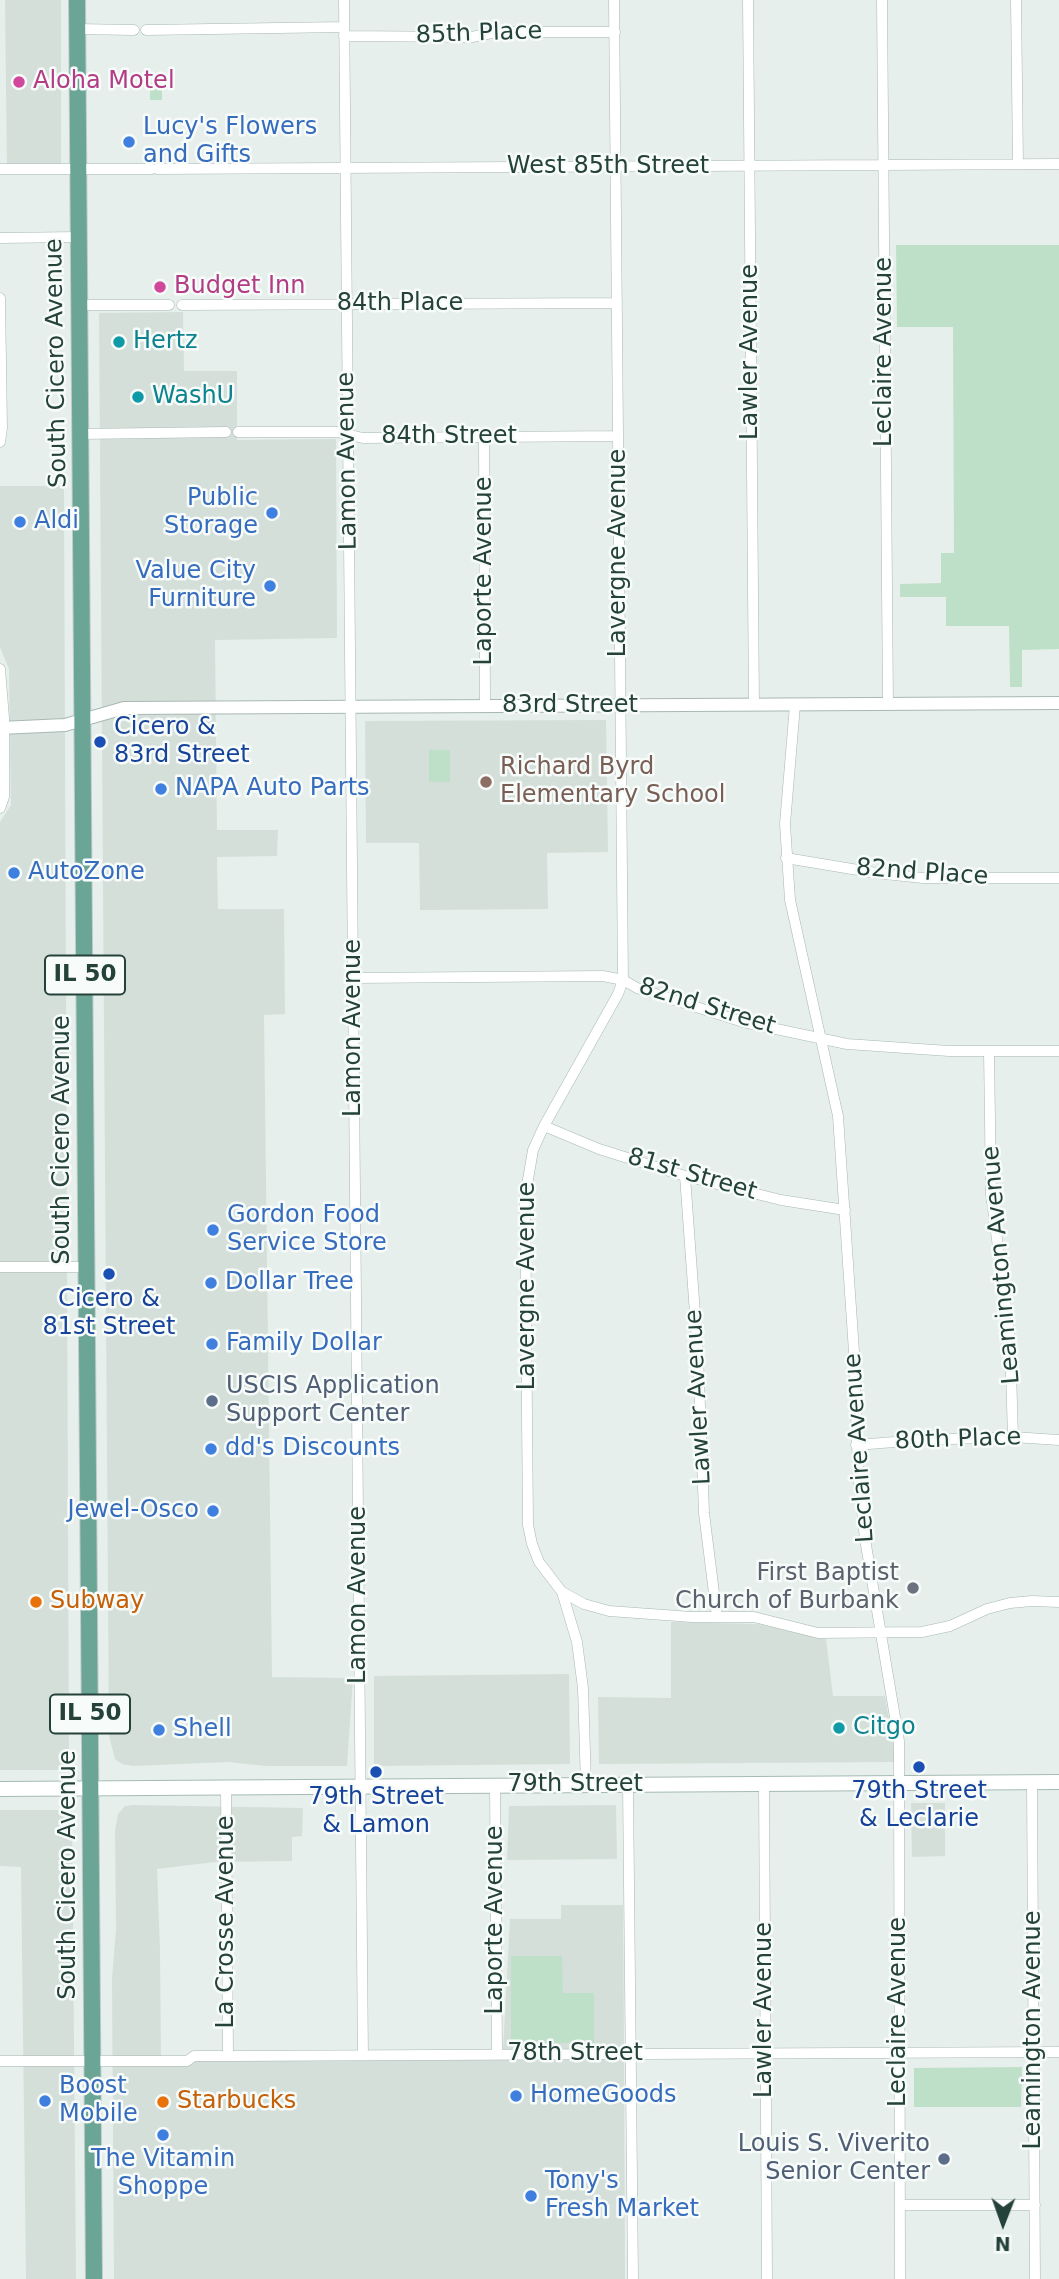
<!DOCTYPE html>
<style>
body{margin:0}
#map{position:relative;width:1059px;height:2279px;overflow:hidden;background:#e6efeb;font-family:"DejaVu Sans",sans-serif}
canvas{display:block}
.north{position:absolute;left:968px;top:2188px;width:70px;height:70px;-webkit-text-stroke:5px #f7fbf9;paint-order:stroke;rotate:181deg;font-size:19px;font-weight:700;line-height:28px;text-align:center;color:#24423a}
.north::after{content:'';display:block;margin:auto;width:24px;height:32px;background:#24423a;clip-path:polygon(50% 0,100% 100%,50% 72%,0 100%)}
</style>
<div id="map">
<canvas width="1059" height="2279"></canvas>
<div class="north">N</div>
</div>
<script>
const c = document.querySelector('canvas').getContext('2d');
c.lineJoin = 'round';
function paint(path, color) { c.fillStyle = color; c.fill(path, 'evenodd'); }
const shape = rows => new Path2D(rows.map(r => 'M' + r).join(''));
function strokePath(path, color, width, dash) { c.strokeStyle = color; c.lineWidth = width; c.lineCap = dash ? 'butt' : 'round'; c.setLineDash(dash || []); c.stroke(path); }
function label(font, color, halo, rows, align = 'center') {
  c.font = font + ' "DejaVu Sans",sans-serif'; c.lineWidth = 5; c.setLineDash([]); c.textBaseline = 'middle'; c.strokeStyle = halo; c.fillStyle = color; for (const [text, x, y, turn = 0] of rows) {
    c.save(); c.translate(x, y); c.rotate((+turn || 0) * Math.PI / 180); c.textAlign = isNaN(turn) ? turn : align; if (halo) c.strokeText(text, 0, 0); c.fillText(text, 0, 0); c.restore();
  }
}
const built = shape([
 [5,0,61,0,61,170,7,171],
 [183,312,184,371,237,371,237,440,336,439,337,638,215,640,217,830,278,830,277,856,217,857,218,909,284,909,285,1014,264,1015,272,1677,353,1678,347,1766,266,1766,228,1762,133,1766,122,1764,115,1759,109,1736,99,313],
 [0,486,64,486,69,1770,0,1770,0,822,11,805,9,669,0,647],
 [606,720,608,852,547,853,548,909,420,910,419,843,366,843,365,721],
 [671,1622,758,1624,826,1639,833,1696,885,1696,896,1762,599,1764,598,1697,671,1698],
 [569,1674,570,1764,374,1766,374,1676],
 [911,1803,945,1803,945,1856,912,1857],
 [133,1805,303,1808,302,1836,292,1837,292,1861,215,1862,157,1869,160,1950,161,2059,624,2055,625,2279,114,2279,112,1979,116,1929,115,1831,118,1814,125,1806],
 [616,1805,617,1859,507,1860,509,1806],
 [0,1810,72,1810,76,2279,26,2279,21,1867,0,1866],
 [561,1905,623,1905,624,2049,503,2050,510,1919,561,1919]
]);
const green = shape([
 [162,82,162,100,150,100,150,83],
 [896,245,1059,245,1059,649,1022,650,1022,687,1010,687,1009,626,946,626,946,597,900,597,900,584,941,583,941,553,954,553,953,327,897,327],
 [429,750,450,750,450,782,429,782],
 [511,1956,562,1956,563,1993,594,1993,594,2043,511,2043],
 [1022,2067,1021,2107,914,2107,914,2068]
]);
const minor = shape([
 [344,0,363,2055],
 [748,0,754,705],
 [882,0,888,704],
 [1016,0,1018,164],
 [77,29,134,30],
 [146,30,344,27],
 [344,36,472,37,497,32,615,32],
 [0,169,152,169],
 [157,169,1059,164],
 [0,238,78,237],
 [0,298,2,428,0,442],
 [79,305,169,305],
 [182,305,617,303],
 [238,432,338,432,363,438,618,436],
 [81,434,226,432],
 [484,437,485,706],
 [0,669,4,718,4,797,0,808],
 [795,705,785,824,790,900,838,1116,854,1352,858,1472,865,1539,899,1741,900,2279],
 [786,858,876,873,923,878,1059,878],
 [354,978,603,976,623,980,637,988,743,1022,847,1044,949,1051,1059,1051],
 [989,1051,991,1194,1010,1338,1013,1437],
 [544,1126,599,1149,685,1176,781,1200,845,1210],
 [685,1176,698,1355,704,1513,717,1617],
 [0,1267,87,1267],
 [856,1445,920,1440,1013,1437,1059,1440],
 [562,1592,584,1604,609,1611,692,1617,754,1617,818,1633,922,1632,950,1626,987,1609,1010,1603,1032,1601,1059,1602],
 [1032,1782,1035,2279],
 [764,1784,767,2279],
 [586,1785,583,1688,577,1642,562,1592,539,1562,532,1544,528,1525,525,1197,533,1150,544,1126,618,994,623,980,614,0],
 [628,1785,633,2279],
 [495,1786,497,2054],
 [226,1788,228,2056],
 [0,2061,187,2061,194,2056,228,2056,1059,2052],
 [900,2205,1035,2205]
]);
const tertiary = shape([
 [0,728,65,725,124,708,1059,703]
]);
const secondary = shape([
 [0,1789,1059,1782]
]);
const primary = shape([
 [77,0,94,2279]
]);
const markers = [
 [19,82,7,"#d1479c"],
 [129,142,7,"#3f7fe0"],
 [160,287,7,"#d1479c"],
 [119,342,7,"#0f9aa8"],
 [138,397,7,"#0f9aa8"],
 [272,513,7,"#3f7fe0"],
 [20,522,7,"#3f7fe0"],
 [270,586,7,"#3f7fe0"],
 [100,742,7,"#1a4fb4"],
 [486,782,7,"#8d6e63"],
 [161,789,7,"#3f7fe0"],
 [14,873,7,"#3f7fe0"],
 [213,1230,7,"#3f7fe0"],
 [109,1274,7,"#1a4fb4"],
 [211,1283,7,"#3f7fe0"],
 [212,1344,7,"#3f7fe0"],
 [212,1401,7,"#5c6f8a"],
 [211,1449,7,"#3f7fe0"],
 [213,1511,7,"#3f7fe0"],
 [913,1588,7,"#6b7280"],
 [36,1602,7,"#e8710a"],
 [839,1728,7,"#0f9aa8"],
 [159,1730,7,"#3f7fe0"],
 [919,1767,7,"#1a4fb4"],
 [376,1772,7,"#1a4fb4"],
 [516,2096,7,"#3f7fe0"],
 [45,2101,7,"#3f7fe0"],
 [163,2102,7,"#e8710a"],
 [163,2135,7,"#3f7fe0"],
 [944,2159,7,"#5c6f8a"],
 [531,2196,7,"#3f7fe0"]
];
const shields = [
 [85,975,80],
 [90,1714,80]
];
const shieldNames = [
 ["IL 50",85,975],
 ["IL 50",90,1714]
];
const streetNames = [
 ["85th Place",479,34,-2],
 ["West 85th Street",608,167],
 ["84th Place",400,304],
 ["Lawler Avenue",751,352,-90],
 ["Leclaire Avenue",885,352,-90],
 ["South Cicero Avenue",57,363,-91],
 ["84th Street",449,437],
 ["Lamon Avenue",348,461,-91],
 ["Lavergne Avenue",619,553,-90],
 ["Laporte Avenue",485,571,-90],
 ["83rd Street",570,706],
 ["82nd Place",922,873,4],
 ["82nd Street",707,1007,17],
 ["Lamon Avenue",354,1028,-90],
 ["South Cicero Avenue",63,1140,-90],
 ["81st Street",692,1175,16],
 ["Leamington Avenue",1002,1265,-95],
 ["Lavergne Avenue",528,1286,-90],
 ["Lawler Avenue",699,1397,-93],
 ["80th Place",958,1440,-2],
 ["Leclaire Avenue",860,1448,-94],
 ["Lamon Avenue",359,1595,-90],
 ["79th Street",575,1785],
 ["South Cicero Avenue",69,1875,-90],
 ["Laporte Avenue",496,1920,-90],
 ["La Crosse Avenue",227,1922,-90],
 ["Lawler Avenue",765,2010,-90],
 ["Leclaire Avenue",899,2012,-90],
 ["Leamington Avenue",1034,2030,-90],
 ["78th Street",575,2054]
];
const hotelNames = [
 ["Aloha Motel",33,82],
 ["Budget Inn",174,287]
];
const shopNames = [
 ["Lucy's Flowers",143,128],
 ["and Gifts",143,156],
 ["Public",258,499,"right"],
 ["Storage",258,527,"right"],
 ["Aldi",34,522],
 ["Value City",256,572,"right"],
 ["Furniture",256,600,"right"],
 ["NAPA Auto Parts",175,789],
 ["AutoZone",28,873],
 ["Gordon Food",227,1216],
 ["Service Store",227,1244],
 ["Dollar Tree",225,1283],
 ["Family Dollar",226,1344],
 ["dd's Discounts",225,1449],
 ["Jewel-Osco",199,1511,"right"],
 ["Shell",173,1730],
 ["Boost",59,2087],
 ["Mobile",59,2115],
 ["HomeGoods",530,2096],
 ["The Vitamin",163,2160,"center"],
 ["Shoppe",163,2188,"center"],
 ["Tony's",545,2182],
 ["Fresh Market",545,2210]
];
const cultureNames = [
 ["Hertz",133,342],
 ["WashU",152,397],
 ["Citgo",853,1728]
];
const transitNames = [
 ["Cicero &",114,728,"left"],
 ["83rd Street",114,756,"left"],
 ["Cicero &",109,1300],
 ["81st Street",109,1328],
 ["79th Street",919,1792],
 ["& Leclarie",919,1820],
 ["79th Street",376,1798],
 ["& Lamon",376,1826]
];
const educationNames = [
 ["Richard Byrd",500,768],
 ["Elementary School",500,796]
];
const serviceNames = [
 ["USCIS Application",226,1387],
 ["Support Center",226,1415],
 ["Louis S. Viverito",930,2145,"right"],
 ["Senior Center",930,2173,"right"]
];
const worshipNames = [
 ["First Baptist",899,1574],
 ["Church of Burbank",899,1602]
];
const foodNames = [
 ["Subway",50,1602],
 ["Starbucks",177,2102]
];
paint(built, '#d4dfda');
paint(green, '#bfe0c8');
strokePath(minor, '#a8b8b2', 11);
strokePath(tertiary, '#a8b8b2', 14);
strokePath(secondary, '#a4bbb3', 16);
strokePath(primary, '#c2cac8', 18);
strokePath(minor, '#fff', 10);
strokePath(tertiary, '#fff', 12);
strokePath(secondary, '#fff', 14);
strokePath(primary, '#6aa596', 16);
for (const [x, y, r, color] of markers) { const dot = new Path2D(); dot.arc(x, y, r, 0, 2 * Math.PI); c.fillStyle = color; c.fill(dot); strokePath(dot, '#f7fbf9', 2.5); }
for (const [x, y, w] of shields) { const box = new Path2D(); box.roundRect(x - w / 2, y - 19.5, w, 39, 5); c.fillStyle = '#f7fbf9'; c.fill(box); strokePath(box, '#24423a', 2); }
label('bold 23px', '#24423a', null, shieldNames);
label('24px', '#24423a', '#f7fbf9', streetNames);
label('24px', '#b23c85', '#f7fbf9', hotelNames, 'left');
label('24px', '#366cbe', '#f7fbf9', shopNames, 'left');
label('24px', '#0d838f', '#f7fbf9', cultureNames, 'left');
label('24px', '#164399', '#f7fbf9', transitNames);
label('24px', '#785e54', '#f7fbf9', educationNames, 'left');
label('24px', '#4e5e75', '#f7fbf9', serviceNames, 'left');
label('24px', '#5b616d', '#f7fbf9', worshipNames, 'right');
label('24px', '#c56008', '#f7fbf9', foodNames, 'left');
</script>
